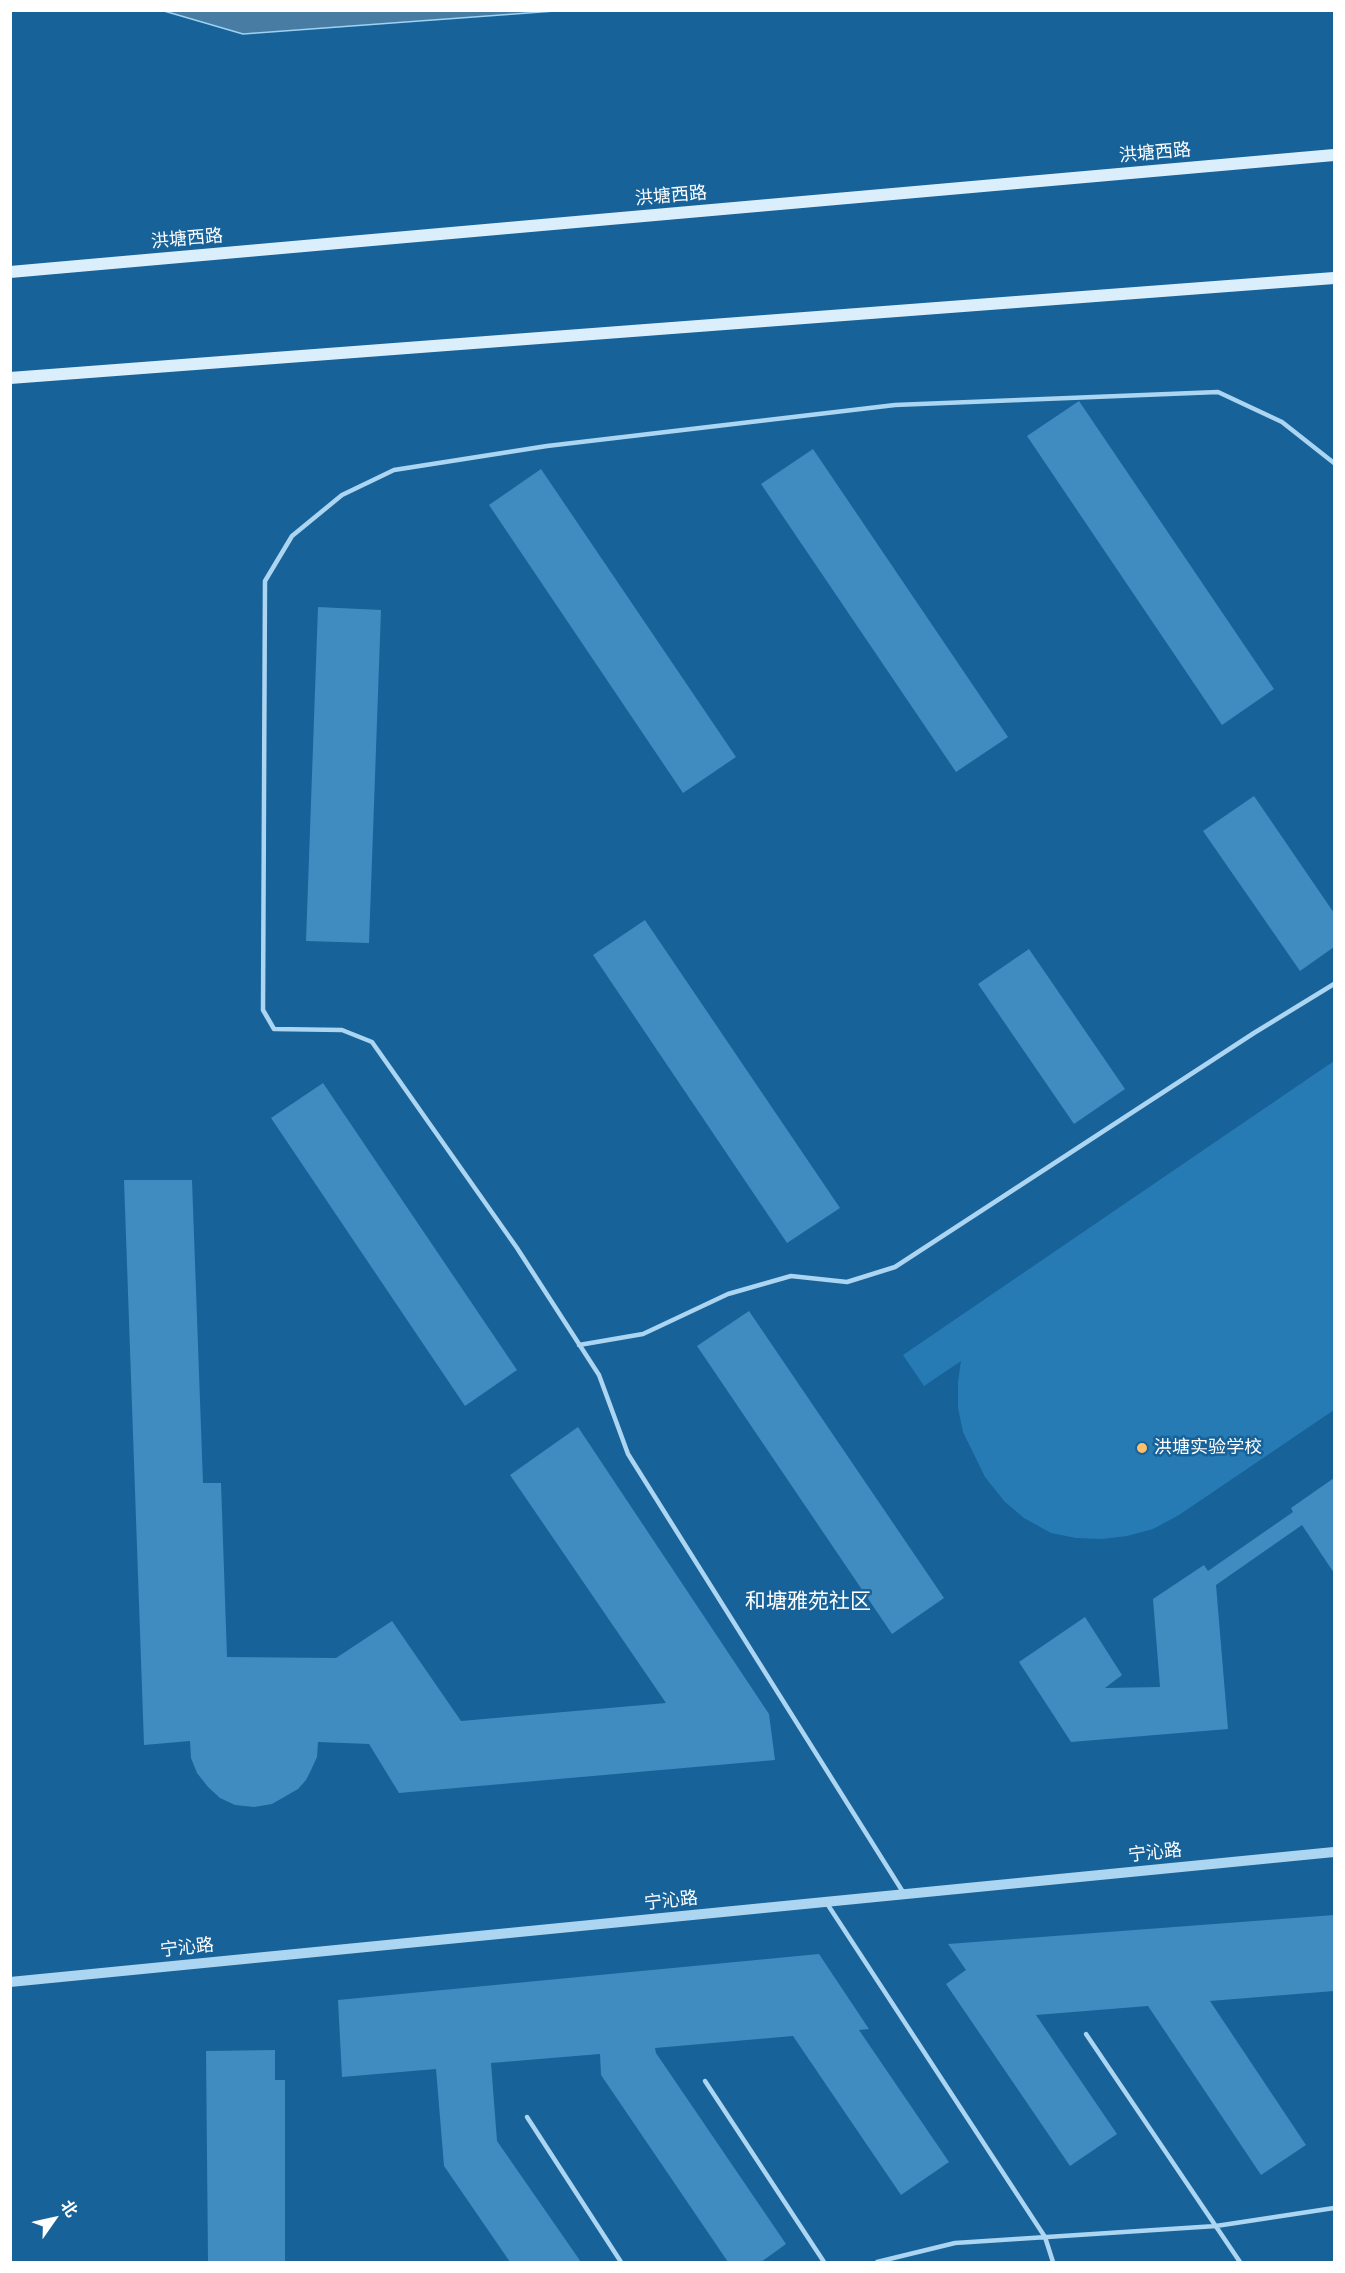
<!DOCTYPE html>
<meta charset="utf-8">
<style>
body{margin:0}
#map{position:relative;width:1345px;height:2273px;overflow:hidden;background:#176299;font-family:"Work Sans","Noto Sans SC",sans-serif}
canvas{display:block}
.frame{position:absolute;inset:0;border:12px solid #fff;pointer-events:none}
.north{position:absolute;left:24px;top:2189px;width:60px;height:60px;-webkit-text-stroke:4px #176299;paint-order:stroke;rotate:56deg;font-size:16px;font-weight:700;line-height:24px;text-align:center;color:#fff}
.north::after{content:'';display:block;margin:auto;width:21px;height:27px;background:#fff;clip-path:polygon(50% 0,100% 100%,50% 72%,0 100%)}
</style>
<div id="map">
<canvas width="1345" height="2273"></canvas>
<div class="frame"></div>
<div class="north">北</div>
</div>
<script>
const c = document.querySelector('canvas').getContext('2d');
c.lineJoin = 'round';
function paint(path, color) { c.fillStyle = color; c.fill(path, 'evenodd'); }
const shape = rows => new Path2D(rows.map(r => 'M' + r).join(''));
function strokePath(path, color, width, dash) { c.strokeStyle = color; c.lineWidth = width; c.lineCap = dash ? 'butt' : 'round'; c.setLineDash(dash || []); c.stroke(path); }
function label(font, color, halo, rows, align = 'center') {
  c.font = font + ' "Work Sans","Noto Sans SC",sans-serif'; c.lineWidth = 5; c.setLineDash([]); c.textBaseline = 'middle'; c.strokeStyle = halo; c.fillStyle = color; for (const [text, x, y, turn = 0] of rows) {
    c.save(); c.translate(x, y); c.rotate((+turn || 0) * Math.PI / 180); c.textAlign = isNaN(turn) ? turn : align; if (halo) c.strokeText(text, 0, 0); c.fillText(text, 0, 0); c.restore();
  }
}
const green = shape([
 [1334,1061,1334,1410,1179,1515,1153,1529,1127,1536,1102,1539,1076,1538,1051,1533,1024,1518,1005,1502,985,1477,963,1432,958,1408,958,1382,961,1361,924,1386,903,1355]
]);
const water = shape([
 [164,11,555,11,243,34,164,11]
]);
const building = shape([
 [1079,401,1274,689,1222,725,1027,436],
 [813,449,1008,737,956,772,761,484],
 [541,469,736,757,683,793,489,505],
 [318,607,381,610,369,943,306,941],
 [1254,796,1334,913,1334,947,1300,971,1203,831],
 [645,920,840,1208,787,1243,593,955],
 [1029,949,1125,1089,1074,1124,978,984],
 [323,1083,517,1370,465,1406,271,1118],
 [124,1180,192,1180,203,1483,221,1483,227,1657,336,1658,392,1621,461,1721,666,1703,510,1475,578,1427,769,1714,775,1760,399,1793,369,1744,318,1742,317,1757,312,1768,306,1780,298,1789,272,1804,254,1807,235,1805,220,1798,208,1787,197,1773,191,1758,190,1741,144,1745],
 [749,1311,944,1598,892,1634,697,1346],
 [1334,1478,1334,1573,1302,1525,1216,1585,1228,1729,1071,1742,1019,1662,1085,1617,1122,1675,1105,1688,1160,1687,1153,1599,1204,1565,1208,1571,1293,1512,1291,1508],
 [1334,1915,1334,1991,1210,2001,1306,2145,1261,2175,1148,2006,1036,2015,1117,2134,1070,2166,946,1984,966,1970,948,1944],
 [819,1954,869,2029,859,2030,949,2162,901,2195,793,2036,655,2048,656,2053,786,2244,761,2262,728,2262,601,2075,600,2054,491,2063,497,2141,581,2262,510,2262,444,2166,436,2069,342,2077,338,2000],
 [275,2050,275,2080,285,2080,285,2262,208,2262,206,2051]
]);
const service = shape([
 [579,1345,643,1334,728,1294,791,1276,847,1282,895,1267,1254,1033,1334,984],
 [903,1892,628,1454,599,1375,517,1248,372,1042,342,1030,274,1029,263,1010,265,581,292,536,342,495,394,470,547,446,895,405,1218,392,1282,422,1334,463],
 [826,1902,1045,2237,1053,2262],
 [1086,2034,1240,2262],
 [705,2081,824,2262],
 [527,2117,621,2262],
 [877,2262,955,2243,1216,2226,1334,2208]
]);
const tertiary = shape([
 [10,1982,1334,1852]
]);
const secondary = shape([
 [10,272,1334,155],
 [10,378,1334,278]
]);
const markers = [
 [1142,1448,6,"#ffc06c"]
];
const streetNames = [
 ["洪塘西路",1155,153,-5],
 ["洪塘西路",671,196,-5],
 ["洪塘西路",187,239,-5],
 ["宁沁路",1155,1853,-6],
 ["宁沁路",671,1901,-6],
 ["宁沁路",187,1948,-6]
];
const poiNames = [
 ["洪塘实验学校",1154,1448]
];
const quarterNames = [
 ["和塘雅苑社区",808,1602]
];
paint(green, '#277bb5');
paint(water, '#487ca2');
strokePath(water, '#9ed2f4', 1.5);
paint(building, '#408bc0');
strokePath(service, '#acd5f1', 4.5);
strokePath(tertiary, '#acd5f1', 10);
strokePath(secondary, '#daeefc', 12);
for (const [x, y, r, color] of markers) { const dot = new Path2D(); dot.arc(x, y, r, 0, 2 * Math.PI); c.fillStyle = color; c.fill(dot); strokePath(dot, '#176299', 2); }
label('18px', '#fff', '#176299', streetNames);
label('18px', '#fff', '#176299', poiNames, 'left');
label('21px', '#fff', '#176299', quarterNames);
</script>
